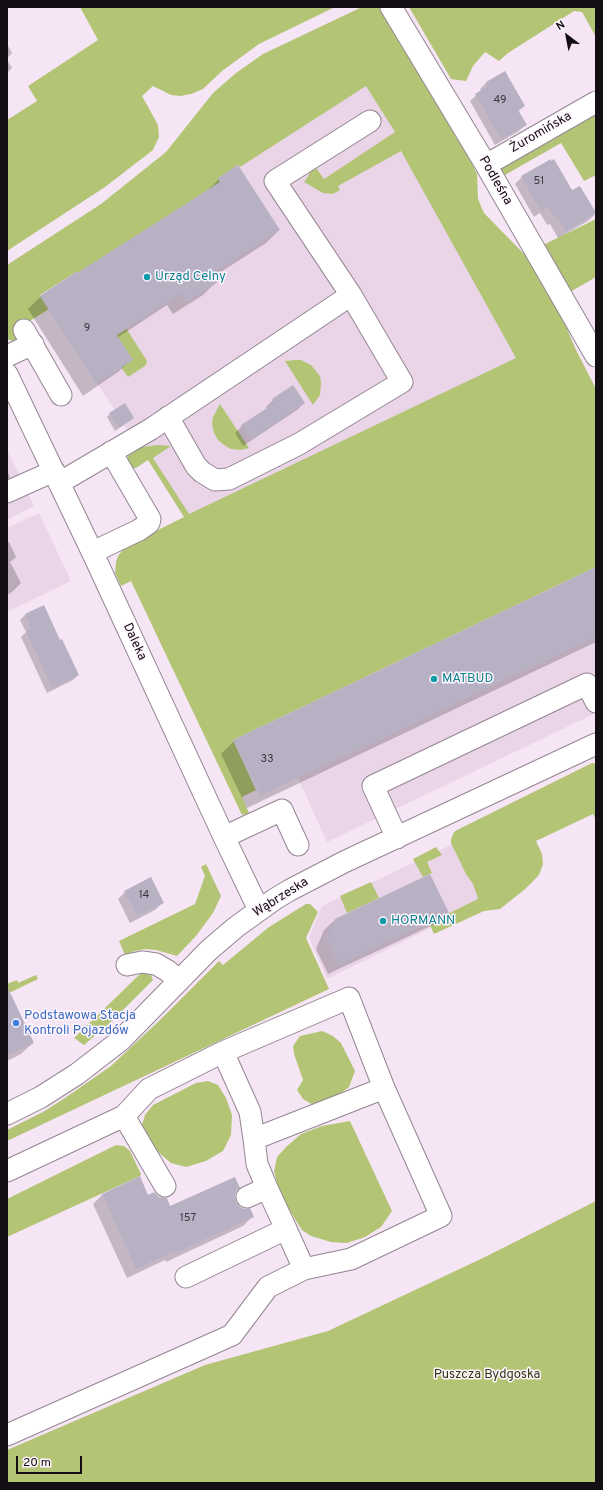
<!DOCTYPE html>
<meta charset="utf-8">
<style>
body{margin:0}
#map{position:relative;width:603px;height:1490px;overflow:hidden;background:#f6e5f4;font-family:Overpass,sans-serif}
canvas{display:block}
.frame{position:absolute;inset:0;border:8px solid #130e13;pointer-events:none}
.north{position:absolute;left:547px;top:16px;width:40px;height:40px;-webkit-text-stroke:3px #fff5fe;paint-order:stroke;rotate:328deg;font-size:11px;font-weight:700;line-height:16px;text-align:center;color:#130e13}
.north::after{content:'';display:block;margin:auto;width:14px;height:18px;background:#130e13;clip-path:polygon(50% 0,100% 100%,50% 72%,0 100%)}
.scale{position:absolute;left:16px;top:1456px;width:66px;height:18px;box-sizing:border-box;border:2px solid #130e13;border-top:0;padding-left:5px;font-size:12px;line-height:14px;white-space:nowrap;color:#130e13;-webkit-text-stroke:3px #fff5fe;paint-order:stroke}
</style>
<div id="map">
<canvas width="603" height="1490"></canvas>
<div class="frame"></div>
<div class="north">N</div>
<div class="scale">20 m</div>
</div>
<script>
const c = document.querySelector('canvas').getContext('2d');
c.lineJoin = 'round';
function paint(path, color) { c.fillStyle = color; c.fill(path, 'evenodd'); }
const shape = rows => new Path2D(rows.map(r => 'M' + r).join(''));
function strokePath(path, color, width, dash) { c.strokeStyle = color; c.lineWidth = width; c.lineCap = dash ? 'butt' : 'round'; c.setLineDash(dash || []); c.stroke(path); }
function label(font, color, halo, rows, align = 'center') {
  c.font = font + ' Overpass,sans-serif'; c.lineWidth = 3; c.setLineDash([]); c.textBaseline = 'middle'; c.strokeStyle = halo; c.fillStyle = color; for (const [text, x, y, turn = 0] of rows) {
    c.save(); c.translate(x, y); c.rotate((+turn || 0) * Math.PI / 180); c.textAlign = isNaN(turn) ? turn : align; if (halo) c.strokeText(text, 0, 0); c.fillText(text, 0, 0); c.restore();
  }
}
const built = shape([
 [360,56,548,352,190,524,141,448,126,428,123,426,120,426,114,409,40,296],
 [7,450,34,506,7,520],
 [39,513,71,581,7,612,7,528],
 [596,636,596,713,327,842,298,778],
 [455,843,484,902,327,979,309,938,322,906]
]);
const green = shape([
 [80,7,335,7,259,44,222,71,203,89,191,94,180,96,171,95,153,86,142,96,158,125,159,137,153,150,105,187,7,251,7,120,37,101,28,86,98,40],
 [362,7,379,7,472,164,477,174,478,199,484,213,526,256,562,317,576,350,596,389,596,567,233,740,256,790,242,797,249,813,242,815,131,581,121,586,115,573,116,562,118,556,126,546,184,517,148,460,136,468,133,468,127,460,128,456,142,447,158,445,171,446,153,458,189,514,516,358,401,151,338,186,340,190,333,194,323,193,304,182,307,178,314,165,324,179,395,132,366,86,240,167,238,165,218,178,220,182,82,280,76,272,40,295,49,309,30,321,38,333,33,336,15,342,7,339,7,265,101,204,166,152,213,93,236,73,263,54],
 [409,7,596,7,596,37,582,12,574,11,508,53,499,61,485,52,473,66,466,81,451,79],
 [596,112,596,175,584,181,561,143,505,175,502,173,501,168],
 [596,219,596,277,570,292,543,245],
 [103,292,147,361,146,365,142,368,128,377,121,367,93,298],
 [295,360,301,360,311,365,320,376,321,382,320,395,313,405,285,361],
 [220,404,249,448,241,450,231,449,224,445,218,440,214,433,212,424,213,417],
 [592,763,596,764,596,820,593,814,536,841,542,854,543,864,539,875,524,890,500,909,484,911,434,934,429,923,476,900,478,898,473,884,466,874,451,843,451,839,454,832,457,830],
 [436,847,442,855,427,862,432,873,423,877,413,859],
 [206,864,221,896,213,913,196,936,177,956,156,950,145,949,135,951,125,955,119,941,195,904,205,876,201,867],
 [371,882,379,898,347,913,340,896],
 [306,904,310,904,318,912,306,938,329,989,7,1141,7,1130,43,1112,65,1098,111,1066,160,1020,219,961,223,965,269,927],
 [142,973,151,975,153,980,112,1021,84,1045,74,1038,138,976],
 [36,975,38,979,7,994,7,984,17,980,18,983],
 [322,1031,333,1036,341,1043,355,1071,349,1087,341,1093,327,1101,313,1105,303,1099,297,1090,303,1080,294,1054,293,1046,300,1036],
 [208,1081,218,1085,226,1098,232,1115,231,1135,223,1151,206,1161,186,1167,171,1163,158,1152,148,1138,142,1125,145,1115,153,1105,196,1083],
 [350,1121,392,1211,381,1227,365,1237,347,1243,331,1242,311,1236,302,1230,286,1205,278,1187,274,1171,277,1157,286,1147,301,1134,322,1126],
 [116,1145,124,1146,130,1151,141,1174,140,1176,7,1237,7,1199],
 [596,1201,596,1483,7,1483,7,1450,205,1365,328,1331,485,1257]
]);
const shadow = shape([
 [7,44,12,53,7,58],
 [7,60,12,68,7,73],
 [505,72,524,106,518,112,525,125,519,131,495,145,470,101,481,91,480,89,486,83],
 [522,177,595,214,588,221,558,238,550,224,547,225,540,213,534,217,515,184],
 [219,179,279,230,266,243,213,277,216,282,203,295,173,314,167,305,117,338,131,360,118,372,83,396,28,309,41,296,206,192],
 [293,387,304,403,297,410,243,446,235,433,242,426,267,410,266,407,273,400],
 [110,414,133,418,115,431,107,417],
 [7,471,10,477,7,480],
 [7,542,9,542,16,557,10,562,21,583,12,592,7,595],
 [596,569,596,642,247,808,221,754,234,741],
 [43,607,59,641,78,675,73,680,47,693,21,637,26,632,20,620,25,615],
 [125,892,162,903,155,910,130,923,118,899],
 [447,913,437,923,328,974,316,949,324,930,335,920],
 [7,1003,33,1043,21,1054,7,1061],
 [139,1177,148,1196,170,1207,236,1190,234,1195,235,1203,240,1208,252,1217,243,1226,166,1262,165,1260,127,1278,93,1204,102,1195]
]);
const building = shape([
 [505,71,525,106,518,110,527,125,501,139,475,94,488,86,486,82],
 [551,159,551,161,554,159,572,190,580,186,596,213,566,231,557,217,555,218,548,206,541,211,521,176],
 [238,165,280,230,212,274,218,282,186,302,181,293,117,335,133,360,96,384,40,296,76,272,77,273,220,182,218,178],
 [293,385,305,403,251,440,241,425,275,403,272,399],
 [125,403,134,418,119,428,109,413],
 [596,567,596,636,260,796,233,740],
 [44,605,60,640,62,639,79,675,52,688,26,631,31,629,25,614],
 [430,874,449,913,339,965,326,938,335,919],
 [151,877,164,903,137,916,124,891],
 [7,986,34,1043,7,1056],
 [140,1176,148,1195,154,1192,159,1197,167,1198,170,1206,235,1177,240,1188,237,1190,235,1195,236,1202,240,1207,245,1209,250,1208,254,1217,175,1253,175,1251,136,1269,102,1194]
]);
const minor = shape([
 [391,7,486,165,596,356],
 [486,165,596,102],
 [24,330,61,395],
 [7,356,33,344],
 [7,374,95,558,224,837,259,910],
 [168,417,196,466,202,472,215,480,229,479,299,444,402,382,351,295],
 [59,483,151,429,351,295,275,181,370,121],
 [7,492,54,471],
 [93,552,139,530,149,523,150,519,111,452],
 [224,837,282,810,298,845],
 [397,838,373,786,587,684,596,702],
 [127,965,142,962,156,964,168,971,179,981],
 [7,1114,41,1097,77,1074,121,1040,209,950,236,927,275,899,290,890,344,862,596,744],
 [124,1116,165,1186],
 [254,1139,250,1112,223,1052,349,998,384,1088],
 [7,1171,124,1116,149,1089,223,1052],
 [267,1188,257,1164,254,1139,384,1088,441,1216,351,1259,304,1269],
 [247,1197,267,1188,286,1229],
 [7,1435,232,1335,268,1287,304,1269,286,1229,186,1277]
]);
const markers = [
 [147,277,4,"#0f9aa8"],
 [434,679,4,"#0f9aa8"],
 [383,921,4,"#0f9aa8"],
 [16,1023,4,"#3f7fe0"]
];
const numberNames = [
 ["49",500,101],
 ["51",539,182],
 ["9",87,329],
 ["33",267,760],
 ["14",144,896],
 ["157",188,1219]
];
const streetNames = [
 ["Żuromińska",541,133,-30],
 ["Podleśna",495,181,60],
 ["Daleka",134,642,65],
 ["Wąbrzeska",281,898,-32]
];
const cultureNames = [
 ["Urząd Celny",155,277],
 ["MATBUD",442,679],
 ["HORMANN",391,921]
];
const shopNames = [
 ["Podstawowa Stacja",24,1016],
 ["Kontroli Pojazdów",24,1031]
];
const parkNames = [
 ["Puszcza Bydgoska",487,1375]
];
paint(built, '#ead5e8');
paint(green, '#b3c575');
paint(shadow, '#0003');
paint(building, '#b8b1c3');
strokePath(minor, '#948592', 23);
strokePath(minor, '#fff', 21);
for (const [x, y, r, color] of markers) { const dot = new Path2D(); dot.arc(x, y, r, 0, 2 * Math.PI); c.fillStyle = color; c.fill(dot); strokePath(dot, '#fff5fe', 1.5); }
label('11px', '#3c373f', null, numberNames);
label('13px', '#130e13', '#fff5fe', streetNames);
label('13px', '#0d838f', '#fff5fe', cultureNames, 'left');
label('13px', '#366cbe', '#fff5fe', shopNames, 'left');
label('13px', '#2e350f', '#fff5fe', parkNames);
</script>
